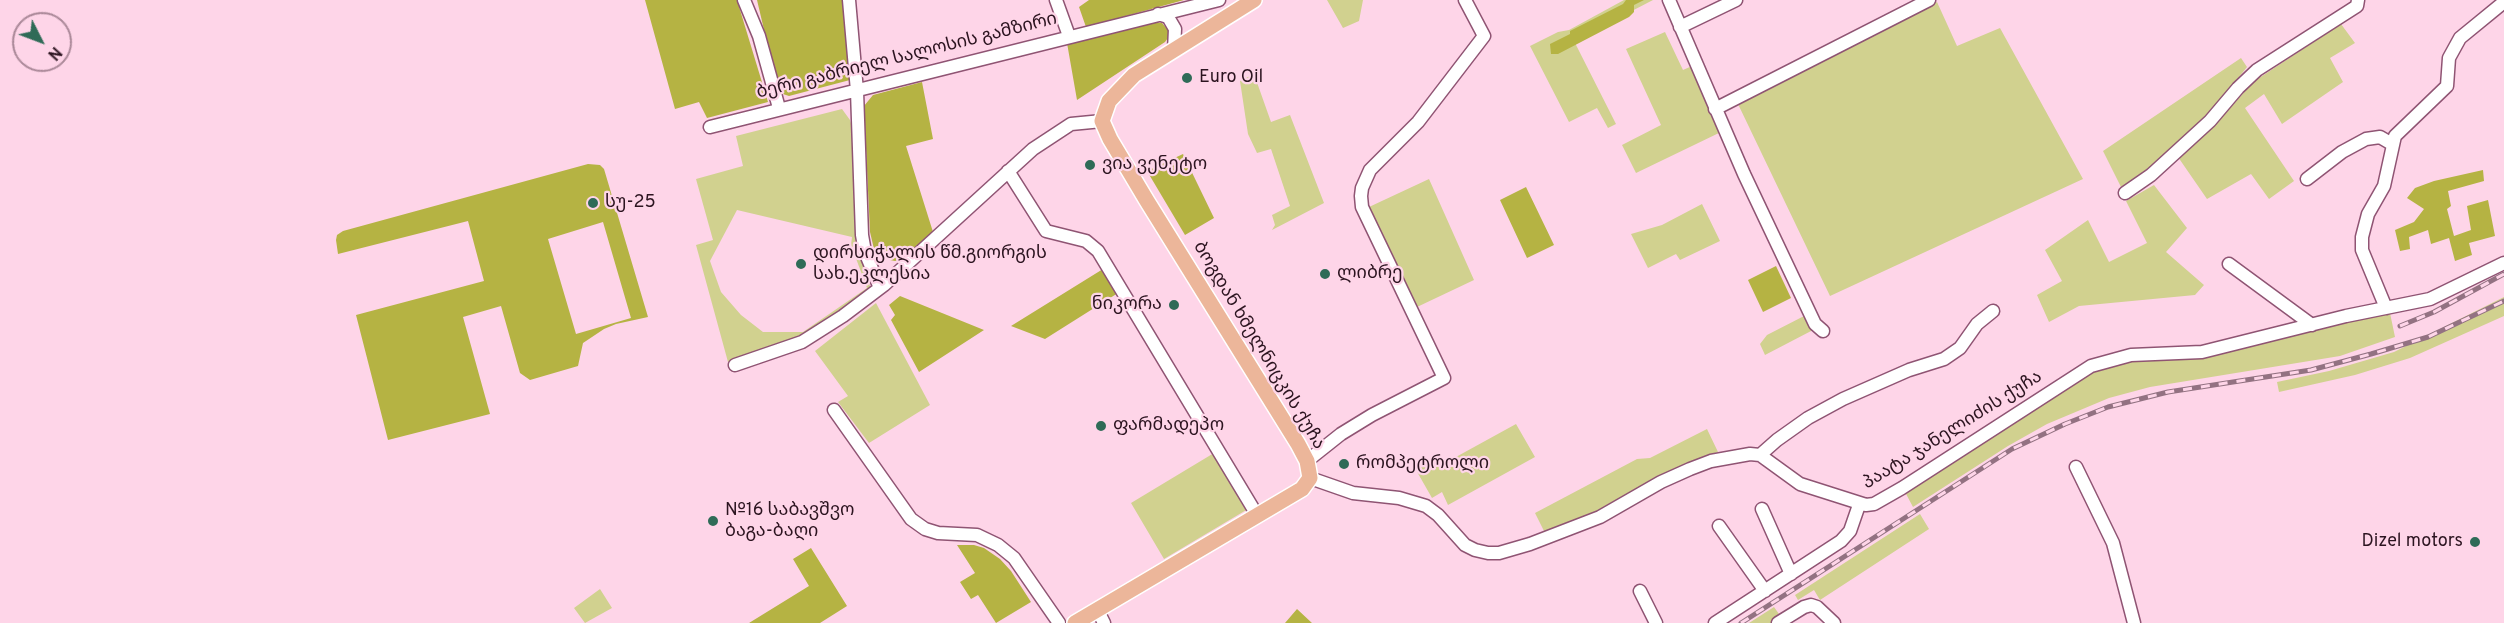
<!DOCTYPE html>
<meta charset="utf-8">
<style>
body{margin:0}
#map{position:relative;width:2504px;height:623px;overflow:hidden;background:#fed5e8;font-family:Overpass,sans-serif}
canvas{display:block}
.north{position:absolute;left:12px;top:12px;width:60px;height:60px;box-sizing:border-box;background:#fed5e8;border:2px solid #aa8898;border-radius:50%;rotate:132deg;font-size:16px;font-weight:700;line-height:24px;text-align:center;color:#2c1420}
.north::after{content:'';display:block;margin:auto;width:21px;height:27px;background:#2f6b57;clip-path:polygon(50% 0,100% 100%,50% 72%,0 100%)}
</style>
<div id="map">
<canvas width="2504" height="623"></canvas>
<div class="north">N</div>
</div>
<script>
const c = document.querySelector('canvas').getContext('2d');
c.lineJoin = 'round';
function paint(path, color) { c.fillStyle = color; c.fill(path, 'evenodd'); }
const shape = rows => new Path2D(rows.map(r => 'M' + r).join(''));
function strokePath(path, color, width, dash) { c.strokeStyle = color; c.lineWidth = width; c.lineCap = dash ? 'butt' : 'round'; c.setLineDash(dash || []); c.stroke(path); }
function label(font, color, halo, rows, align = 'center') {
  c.font = font + ' Overpass,"Noto Sans Georgian",sans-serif'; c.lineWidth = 4.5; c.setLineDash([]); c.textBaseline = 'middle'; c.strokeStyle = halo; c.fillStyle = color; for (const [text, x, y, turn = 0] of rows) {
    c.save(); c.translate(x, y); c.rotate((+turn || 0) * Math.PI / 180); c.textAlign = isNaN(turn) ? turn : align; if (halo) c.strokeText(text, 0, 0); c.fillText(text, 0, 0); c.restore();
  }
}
const green = shape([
 [1327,0,1363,0,1359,21,1343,28],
 [1624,0,1653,0,1574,41,1616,124,1608,128,1597,108,1569,122,1530,46,1558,32,1569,30],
 [1937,2,1957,46,2000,28,2083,179,1830,296,1738,104],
 [2341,24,2355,43,2330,58,2343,82,2282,124,2264,94,2245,108,2294,181,2269,199,2251,174,2207,199,2178,157,2225,114,2253,82],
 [1665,32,1683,70,1692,66,1721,132,1636,173,1622,145,1661,125,1626,49],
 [2241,58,2247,67,2207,117,2151,168,2121,187,2103,151],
 [1254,74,1271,122,1290,115,1324,203,1272,230,1275,225,1272,215,1290,206,1271,149,1257,153,1248,134,1240,81],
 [842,109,850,120,854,134,858,243,871,290,799,339,728,362,696,245,713,240,696,179,743,166,736,136],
 [737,210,852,237,851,245,867,288,803,332,763,332,741,315,721,292,710,261],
 [1429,179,1474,280,1417,307,1369,207],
 [2154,185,2187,228,2166,252,2204,285,2195,295,2079,306,2049,322,2037,295,2062,281,2045,250,2088,220,2109,262,2147,243,2126,201],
 [1702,204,1720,241,1680,260,1676,254,1648,268,1631,234,1662,225],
 [2504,297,2504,316,2410,358,2355,375,2279,392,2277,382,2329,371,2394,352],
 [876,303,930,405,869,443,838,402,848,396,815,351],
 [2390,313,2395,337,2340,356,2150,387,2109,398,2047,424,2008,446,1913,507,1905,492,2094,372,2133,359,2316,329],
 [1806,315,1813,330,1765,355,1760,344,1767,335],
 [1516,424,1535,457,1448,505,1442,492,1432,498,1416,470,1441,456,1445,463],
 [1707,429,1718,452,1702,457,1595,515,1546,535,1535,513,1637,459,1650,458],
 [1214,453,1248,509,1164,559,1131,503],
 [1920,514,1929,529,1820,600,1814,590,1798,600,1795,595],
 [600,589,612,608,585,623,574,608],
 [1774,607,1779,614,1772,623,1749,623]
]);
const forest = shape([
 [645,0,737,0,768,102,707,118,699,102,675,109],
 [757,0,844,0,850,80,789,96,783,94,778,89],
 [1089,0,1184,0,1086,27,1079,7],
 [1626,0,1644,0,1634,5,1634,12,1629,17,1558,54,1551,54,1550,44,1570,34,1570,31,1623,4],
 [1151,22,1162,23,1168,30,1168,38,1165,42,1077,100,1067,43],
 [922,82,933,139,906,146,933,232,900,260,895,261,890,260,874,249,870,232,864,106,873,95],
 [1183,154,1214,218,1185,235,1147,171],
 [588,164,600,165,604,169,648,317,616,324,604,329,583,343,578,366,530,380,520,373,501,306,463,317,490,414,388,440,356,315,484,281,468,221,338,254,336,240,337,235,343,231],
 [603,222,631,318,576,334,548,239],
 [2483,170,2484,181,2448,191,2451,206,2447,209,2454,236,2471,230,2467,206,2488,200,2495,236,2469,243,2472,255,2455,261,2449,238,2431,244,2428,230,2409,237,2410,249,2400,251,2395,230,2414,222,2424,209,2407,198,2415,188,2434,181],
 [1526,187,1554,245,1527,258,1500,200],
 [1776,266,1791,298,1763,312,1748,280],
 [1103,269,1118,293,1045,339,1011,326],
 [900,296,984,330,919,372,891,320,895,315,889,305],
 [957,545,974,545,984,548,1000,559,1011,571,1031,602,996,623,978,595,971,599,960,582,975,573],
 [811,548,847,606,820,623,749,623,809,586,793,559],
 [1297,609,1312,623,1285,623]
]);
const minor = shape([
 [744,0,759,36,779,108],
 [849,0,857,91,862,235,865,252,880,288],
 [1056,0,1069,36],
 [1669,0,1744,174,1815,324,1823,331],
 [1158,14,1168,17,1175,29,1174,50],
 [1680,27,1736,0],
 [1715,109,1929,0],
 [710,127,1219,0],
 [1008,171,1046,231,1086,241,1098,251,1257,515],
 [2307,179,2342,152,2366,139,2380,137,2392,144],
 [2125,193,2151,175,2210,121,2238,88,2257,70,2357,6,2358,0],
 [2229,264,2312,325],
 [2386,308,2362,250,2362,237,2368,214,2384,186,2395,136,2447,86,2449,58,2460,38,2504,2],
 [735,365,802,342,843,316,884,285,1033,149,1071,124,1102,121],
 [834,410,911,519,925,529,938,533,977,535,998,545,1014,558,1059,623],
 [1760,455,1777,440,1808,418,1843,399,1909,370,1944,359,1960,348,1977,324,1993,311],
 [1307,461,1341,434,1372,415,1444,378,1362,207,1361,196,1362,188,1370,170,1418,122,1484,36,1465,0],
 [2076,467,2113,543,2134,623],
 [1310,478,1353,493,1399,498,1426,506,1438,515,1465,545,1475,550,1488,553,1499,553,1530,544,1600,517,1661,482,1690,469,1711,461,1750,454,1760,455,1800,484,1866,505,1874,504,1902,488,2091,366,2131,355,2202,352,2346,316,2430,299,2504,263],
 [1762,509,1791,574],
 [1719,526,1765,591],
 [1640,591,1656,623],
 [1097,609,1104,623],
 [1715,623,1841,541,1850,531,1859,505],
 [1778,623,1804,607,1811,605,1817,607,1834,623]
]);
const major = shape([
 [1075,623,1302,489,1310,478,1307,461,1298,444,1147,201,1110,139,1102,121,1109,101,1134,75,1254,0]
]);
const rail = shape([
 [2400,326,2434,312,2504,274],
 [1741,623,2012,449,2065,424,2108,407,2168,392,2311,370,2371,354,2428,337,2504,301]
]);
const markers = [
 [1187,78,6,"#2f6b57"],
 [1090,165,6,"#2f6b57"],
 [593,203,6,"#2f6b57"],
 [801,264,6,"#2f6b57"],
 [1325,274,6,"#2f6b57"],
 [1174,305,6,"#2f6b57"],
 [1101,426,6,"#2f6b57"],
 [1344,464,6,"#2f6b57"],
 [713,521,6,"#2f6b57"],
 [2475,542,6,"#2f6b57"]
];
const streetNames = [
 ["ბერი გაბრიელ სალოსის გამზირი",907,57,-14],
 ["ბოგდან ხმელნიცკის ქუჩა",1258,346,59],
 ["პაატა ჯანელიძის ქუჩა",1953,431,-32]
];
const poiNames = [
 ["Euro Oil",1199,78],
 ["ვია ვენეტო",1102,165],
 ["სუ-25",605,203],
 ["დირსიჭალის წმ.გიორგის",813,254],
 ["სახ.ეკლესია",813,275],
 ["ლიბრე",1337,274],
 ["ნიკორა",1162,305,"right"],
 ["ფარმადეპო",1113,426],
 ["რომპეტროლი",1356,464],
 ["№16 საბავშვო",725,511],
 ["ბაგა-ბაღი",725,532],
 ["Dizel motors",2463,542,"right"]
];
paint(green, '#d1d18f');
paint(forest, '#b5b343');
strokePath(minor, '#8f5473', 15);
strokePath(major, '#fff', 18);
strokePath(minor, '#fff', 12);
strokePath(major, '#ecb69a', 15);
strokePath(rail, '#937282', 5);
strokePath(rail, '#fed5e8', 3, [9]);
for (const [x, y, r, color] of markers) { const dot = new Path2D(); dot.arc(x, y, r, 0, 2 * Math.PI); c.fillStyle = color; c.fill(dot); strokePath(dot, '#fed5e8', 2); }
label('18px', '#2c1420', '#fed5e8', streetNames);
label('18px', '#2c1420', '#fed5e8', poiNames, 'left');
</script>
